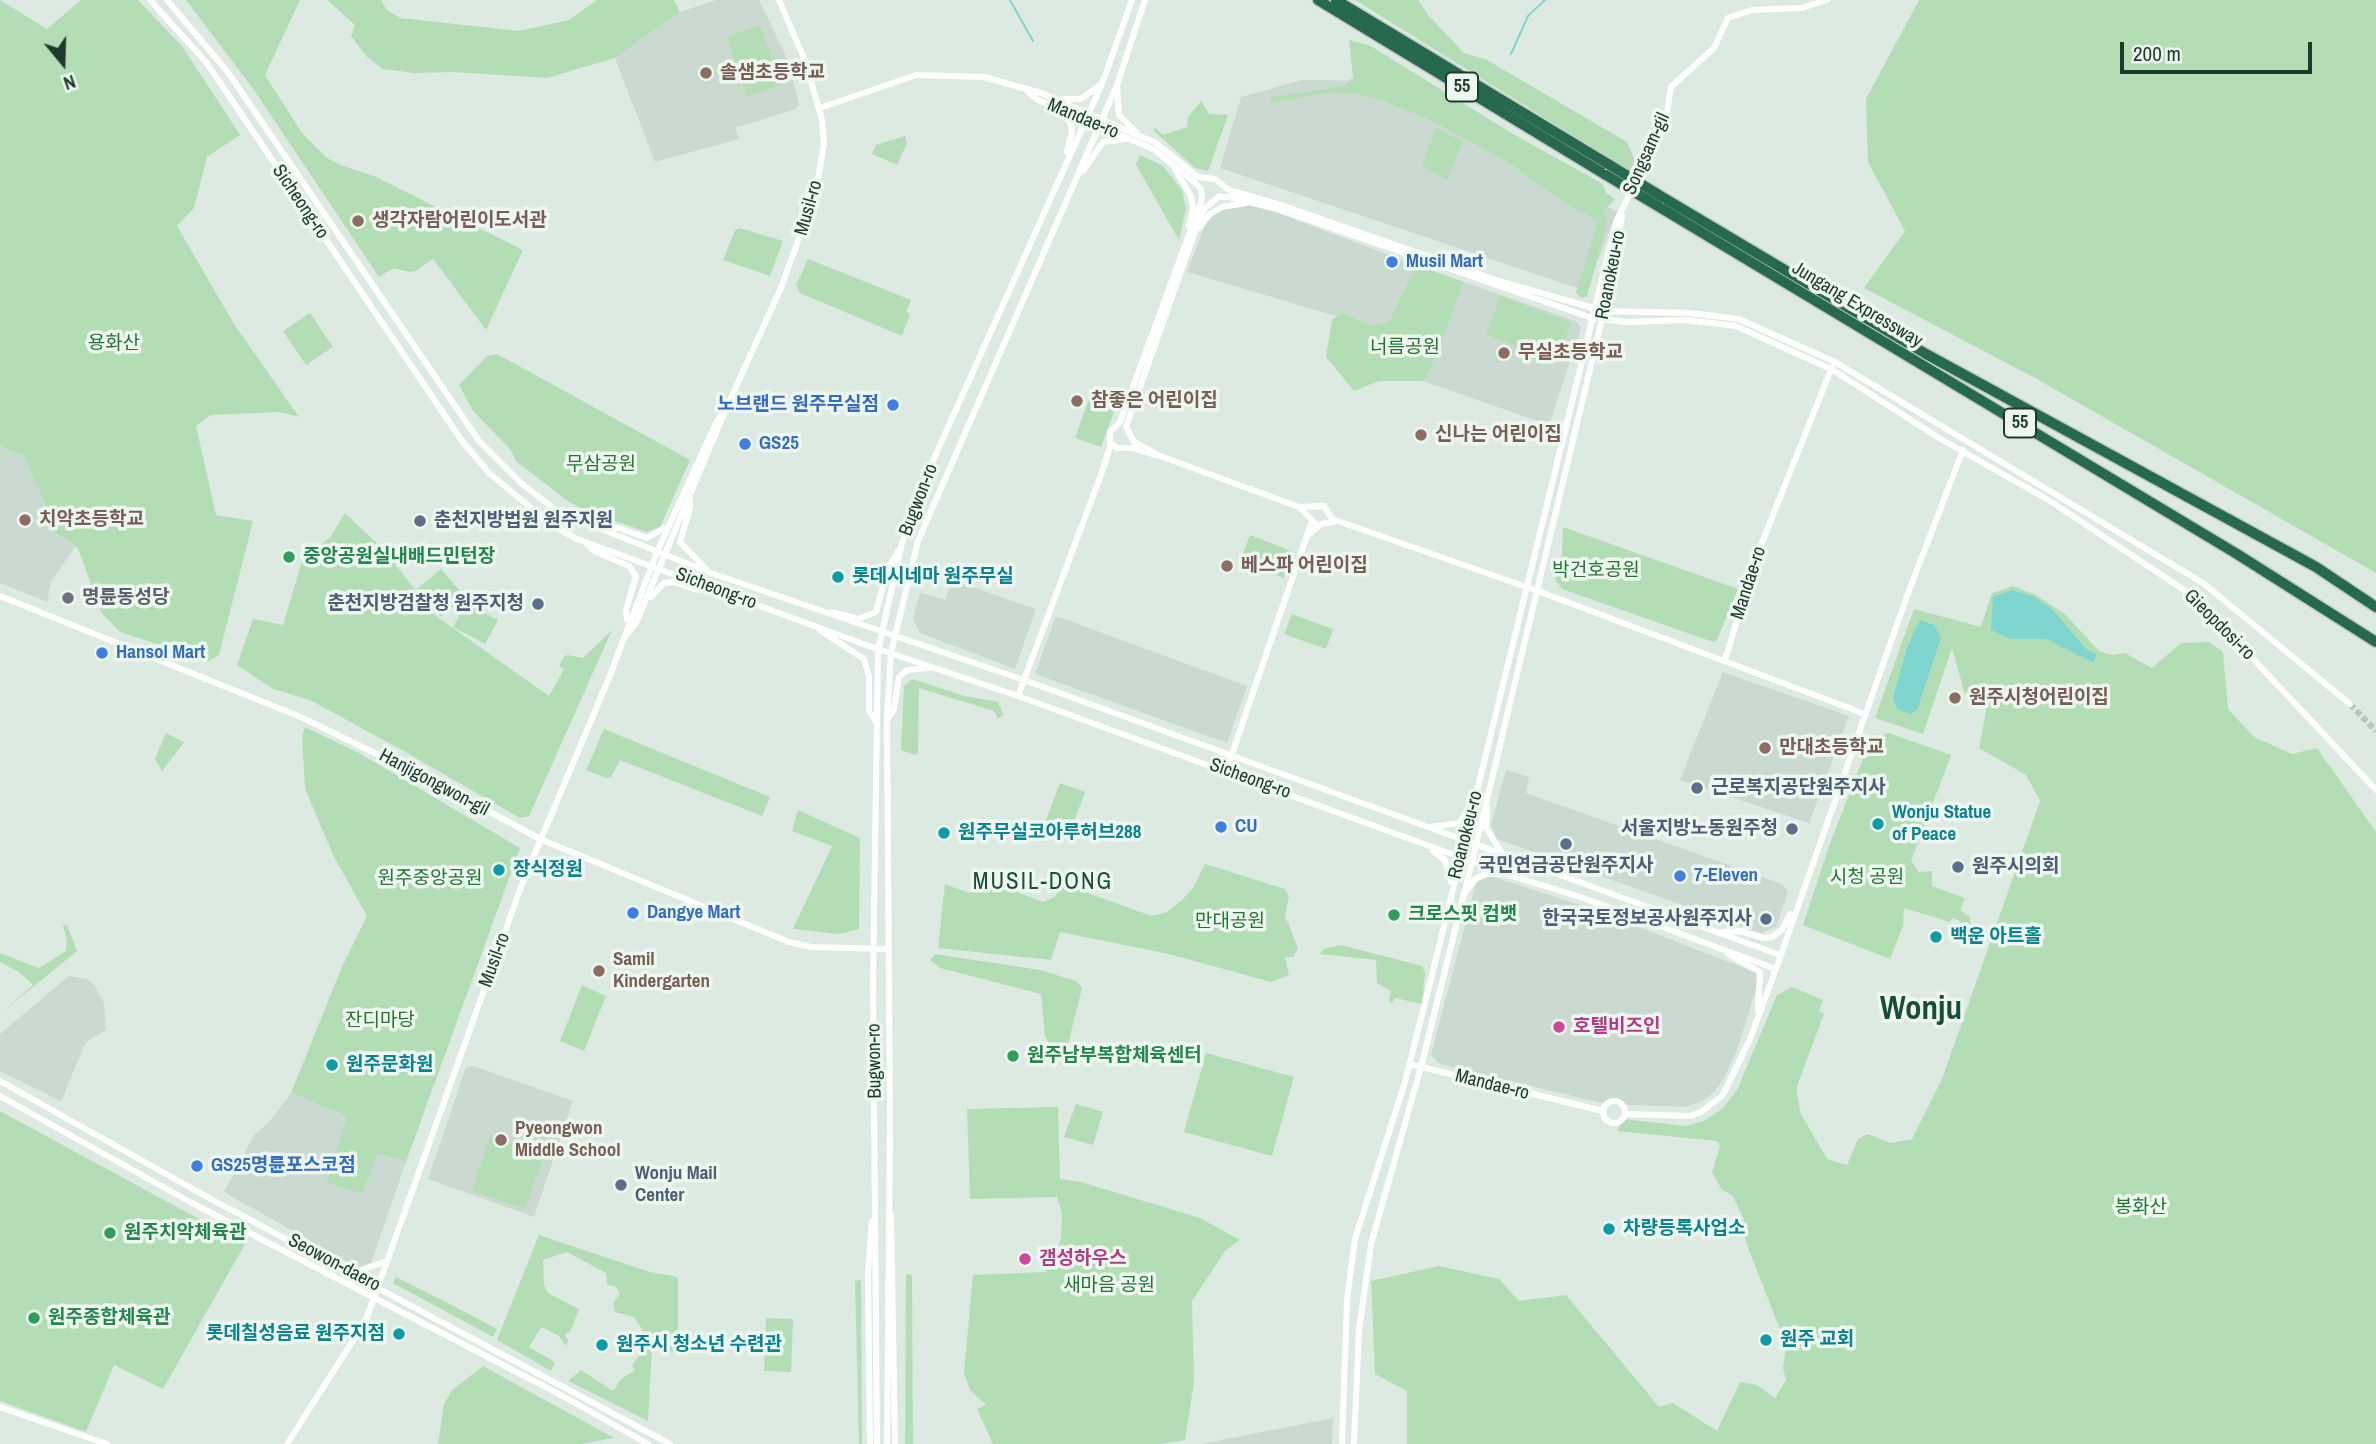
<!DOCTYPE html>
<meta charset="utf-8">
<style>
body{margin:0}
#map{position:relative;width:2376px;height:1444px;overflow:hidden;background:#ddeae1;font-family:"Archivo Narrow",sans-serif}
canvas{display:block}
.north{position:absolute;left:28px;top:28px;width:70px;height:70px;-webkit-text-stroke:5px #edf7f0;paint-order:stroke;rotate:161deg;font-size:19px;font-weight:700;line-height:28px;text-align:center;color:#1d3b2c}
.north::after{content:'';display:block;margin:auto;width:24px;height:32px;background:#1d3b2c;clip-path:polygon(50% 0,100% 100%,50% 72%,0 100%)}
.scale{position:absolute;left:2120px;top:42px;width:192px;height:32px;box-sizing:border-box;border:4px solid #1d3b2c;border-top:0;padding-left:9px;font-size:21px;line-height:24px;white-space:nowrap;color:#1d3b2c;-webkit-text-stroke:5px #edf7f0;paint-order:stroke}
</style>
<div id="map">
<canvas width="2376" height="1444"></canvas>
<div class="north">N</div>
<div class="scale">200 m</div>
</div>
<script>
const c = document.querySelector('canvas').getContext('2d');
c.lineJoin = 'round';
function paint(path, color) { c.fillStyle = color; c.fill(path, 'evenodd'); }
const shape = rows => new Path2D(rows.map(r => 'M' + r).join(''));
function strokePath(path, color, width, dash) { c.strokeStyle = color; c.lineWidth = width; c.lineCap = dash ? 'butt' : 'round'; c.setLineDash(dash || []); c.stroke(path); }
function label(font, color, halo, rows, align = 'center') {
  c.font = font + ' "Archivo Narrow","Noto Sans KR",sans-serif'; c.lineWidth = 7; c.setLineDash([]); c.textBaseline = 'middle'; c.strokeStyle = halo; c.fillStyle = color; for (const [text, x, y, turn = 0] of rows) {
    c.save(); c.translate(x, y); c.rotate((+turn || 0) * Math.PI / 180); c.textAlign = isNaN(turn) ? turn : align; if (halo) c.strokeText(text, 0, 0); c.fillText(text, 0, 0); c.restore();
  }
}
const built = shape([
 [716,0,759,0,787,58,799,104,796,109,735,128,739,139,655,162,615,58,680,12],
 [1302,80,1383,81,1617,212,1586,291,1220,168,1241,97],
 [1243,204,1259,206,1416,265,1389,321,1372,326,1342,312,1336,316,1187,272,1206,223,1215,212],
 [1464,282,1578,322,1581,328,1549,425,1423,381],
 [0,446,24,456,47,509,51,530,75,547,51,582,47,602,0,583],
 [952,580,1036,609,1015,669,920,633,913,619,920,592,945,600],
 [1056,616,1247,686,1227,743,1035,674],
 [1723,672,1849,716,1809,823,1680,780],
 [1506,770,1529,777,1526,793,1782,884,1788,892,1776,927,1761,933,1497,839,1491,825],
 [1491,876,1592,909,1757,973,1760,976,1737,1050,1723,1080,1713,1093,1701,1102,1685,1107,1606,1104,1440,1064,1431,1055,1476,883],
 [69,976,87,979,95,986,104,1003,106,1030,86,1042,61,1101,0,1071,0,1034],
 [473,1066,573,1101,534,1217,428,1179,466,1067],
 [291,1093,344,1115,346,1119,326,1182,377,1153,406,1162,371,1263,358,1268,224,1192,254,1135,271,1120],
 [1333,1418,1332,1444,1201,1444]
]);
const green = shape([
 [0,0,47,29,81,0,138,0,182,46,240,135,207,157,194,208,177,226,234,324,299,417,280,412,211,415,196,426,216,515,253,521,219,655,209,661,120,632,101,612,78,548,51,530,47,509,24,456,0,446],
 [186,0,300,0,265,75,302,133,327,158,343,166,374,176,523,250,486,330,433,259,416,271,409,272,394,268,379,277,254,90],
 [327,0,381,0,387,10,400,18,519,31,569,20,597,0,674,0,680,12,615,58,547,78,453,72,414,73,383,69,367,57,351,36,355,25],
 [1355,0,1418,0,1429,16,1464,53,1487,60,1627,142,1638,168,1632,172],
 [1919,0,2376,0,2376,573,2035,378,1864,288,1905,231,1868,162,1866,99],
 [760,25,781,85,747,97,727,37],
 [1349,40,1369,45,1513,134,1603,184,1606,193,1615,199,1602,213,1607,219,1606,228,1587,296,1582,298,1576,293,1598,221,1556,197,1511,164,1432,121,1382,100,1358,94,1324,93,1272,103,1270,97,1343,87,1353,77],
 [1201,101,1209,114,1228,115,1208,171,1195,168,1153,130,1155,128,1163,135,1187,127,1188,117],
 [1436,128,1463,142,1447,180,1422,166],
 [905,136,907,143,897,165,872,154,876,145],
 [1140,155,1163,166,1182,190,1186,209,1179,240,1136,165],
 [740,228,783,241,770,276,723,260,735,230],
 [808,259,911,300,906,311,910,314,902,336,800,293,796,285],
 [1416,265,1464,282,1432,365,1423,381,1379,381,1354,391,1326,357,1332,320,1342,312,1372,326,1389,321],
 [1500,296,1571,322,1558,360,1486,335],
 [310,313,333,347,306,365,283,331],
 [497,354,690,460,660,527,647,532,586,511,569,502,516,461,511,450,473,411,459,385,487,356],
 [1092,391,1118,401,1101,447,1075,438],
 [345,513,383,549,436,616,549,696,564,669,559,666,563,658,567,655,583,658,612,630,529,816,520,818,402,750,310,700,273,689,237,665,253,619,283,625,302,561,331,536],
 [1563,527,1738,589,1717,640,1713,642,1562,589,1555,579,1562,555],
 [1250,535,1294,552,1284,578,1240,561],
 [441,569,465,597,441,617,417,589],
 [2013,586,2036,595,2066,615,2099,651,2112,655,2125,653,2152,668,2181,643,2209,642,2223,652,2228,709,2254,737,2292,754,2317,748,2376,832,2376,1444,1407,1444,1407,1391,1375,1374,1371,1281,1439,1266,1499,1279,1519,1301,1566,1295,1659,1407,1673,1403,1717,1431,1740,1382,1757,1385,1775,1398,1786,1380,1783,1368,1786,1345,1749,1250,1741,1225,1744,1219,1732,1195,1722,1190,1712,1172,1720,1146,1717,1141,1617,1131,1623,1119,1686,1126,1704,1121,1722,1109,1737,1090,1777,995,1792,987,1823,1000,1819,1011,1824,1014,1797,1086,1797,1095,1801,1114,1827,1159,1847,1165,1858,1139,1868,1134,1890,1143,1912,1139,1942,1079,2040,801,2026,775,1979,748,1987,706,1965,694,1952,648,1923,734,1875,718,1914,609,1981,627,1992,593],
 [466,603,498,620,485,644,453,627],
 [1292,614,1333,629,1326,649,1284,634],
 [912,679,965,696,998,702,1003,715,998,719,994,711,919,688,918,752,915,755,901,750,904,686],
 [305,727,359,753,520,848,406,1162,377,1153,362,1194,326,1182,346,1119,344,1115,291,1093,341,969,367,916,332,853,305,788,302,737],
 [604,729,770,797,762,816,620,760,611,777,606,778,586,770],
 [166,733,184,742,162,771,155,759],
 [1889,733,1951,755,1911,861,1919,872,1932,871,1932,886,1965,898,1960,910,1970,917,1972,931,1958,926,1960,921,1952,918,1950,922,1904,908,1903,926,1890,959,1803,925,1829,846,1871,738],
 [1060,783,1085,792,1068,837,1043,828],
 [798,810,860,838,859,929,839,934,793,929,832,846,792,831],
 [1205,864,1285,889,1289,896,1285,916,1298,948,1293,957,1285,957,1289,975,1271,982,1169,954,1060,932,1051,960,938,948,945,884,969,893,979,890,987,880,1043,902,1056,896,1059,883,1152,916,1167,912,1181,901,1193,888],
 [63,925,67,925,77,951,0,1014,33,985,19,972,0,962,0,953,39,968,66,951,67,941],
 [1341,945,1422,966,1425,973,1422,1004,1395,998,1392,1003,1389,1000,1391,991,1377,983,1376,960,1320,954,1324,949],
 [935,954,1040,970,1076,981,1082,988,1068,1044,1057,1057,1045,1036,1041,994,940,968,930,960],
 [582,985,606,996,584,1051,560,1041],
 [1206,1053,1294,1077,1272,1156,1184,1132],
 [1076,1104,1103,1112,1093,1145,1064,1137],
 [1058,1107,1060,1179,1081,1182,1200,1218,1240,1240,1225,1251,1192,1301,1194,1383,1185,1440,1161,1444,993,1444,977,1409,986,1405,970,1390,964,1372,973,1275,1045,1272,1052,1264,1061,1239,1062,1213,1057,1197,970,1199,967,1109],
 [0,1111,245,1244,163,1389,114,1365,86,1432,0,1401],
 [490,1137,544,1155,525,1209,472,1191],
 [539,1235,650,1272,678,1277,678,1353,652,1348,648,1421,568,1381,581,1370,613,1391,621,1379,635,1370,632,1366,642,1350,642,1329,634,1317,615,1312,613,1304,620,1293,615,1286,607,1285,606,1273,567,1252,543,1260,544,1285,548,1293,579,1309,570,1332,565,1334,568,1341,566,1346,559,1336,541,1327,529,1347,555,1362,551,1371,497,1340],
 [906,1274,912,1275,913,1444,905,1444],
 [396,1277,450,1304,497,1329,493,1337,393,1283],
 [861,1280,862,1444,859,1444,855,1281],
 [766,1318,793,1319,791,1372,764,1371],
 [483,1366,614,1438,581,1444,438,1444,444,1404,452,1390]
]);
const water = shape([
 [2012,590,2034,597,2053,610,2086,649,2096,654,2094,663,2046,639,2011,639,1991,630,1993,597],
 [1920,620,1934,625,1941,638,1917,710,1910,714,1897,709,1893,698,1907,648]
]);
const stream = shape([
 [1010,0,1033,41],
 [1511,54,1528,16,1545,0]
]);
const minorTunnel = shape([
 [2350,704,2376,731]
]);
const minor = shape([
 [150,0,206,62,462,441,489,473,553,526,577,539,866,645,1018,696,1506,874],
 [167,0,227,71,479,441,521,483,557,511,708,572,1024,680,1780,955],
 [1117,87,1119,115,1136,132],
 [1060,99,1081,99,1100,85],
 [820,108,916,75,984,77,1041,93,1144,138,1156,143,1198,177,1215,179,1229,190,1284,206,1499,281,1604,311,1689,313,1739,319,1835,362,2203,583,2350,704],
 [1064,114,1071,124,1072,132,1067,152],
 [1175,169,1191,196,1193,209,1189,226],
 [1083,171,1103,142,1126,139],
 [1218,197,1229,197,1277,209,1592,318,1626,322,1686,320,1736,326,1831,369,1944,441,2047,499,2196,598,2376,790],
 [1199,228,1210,214,1222,207,1246,203],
 [1126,427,1134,442,1160,456,1299,507,1324,506,1332,519,1538,591,1865,714],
 [1126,427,1199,220,1205,208,1220,196],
 [1111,443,1117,448,1132,448,1155,455],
 [690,498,690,508,680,542,706,569],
 [1299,507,1315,523],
 [596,527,618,528,647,538,664,528],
 [1311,533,1321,524,1334,522],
 [586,543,594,551,629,566,636,576,626,610,627,620],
 [0,596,303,718,448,789,540,839,789,942,811,947,889,949],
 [651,597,664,583,674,582,697,590,704,585],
 [832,612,858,619,876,612,887,571,898,551],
 [821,631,864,659,869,676,869,711,876,722],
 [626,635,636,623,726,409,781,288,816,190,824,144,822,120,806,63,779,0],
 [1725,660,1757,555,1832,367],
 [1018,696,1102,472,1110,447,1110,432,1120,422,1202,199,1201,189,1193,181,1153,149,1038,100,1028,92],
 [888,718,894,709,899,677,907,670,929,668],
 [1226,771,1312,521],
 [1487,808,1486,828,1503,855],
 [1430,827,1460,823,1472,802],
 [1433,851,1445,860,1451,882],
 [1465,893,1476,878,1486,874,1506,874,1586,899,1776,969],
 [1723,932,1740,931,1764,938,1772,937,1782,930,1790,914],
 [1728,954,1760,972,1758,1010],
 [1409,1064,1603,1111],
 [0,1081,209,1198,670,1444],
 [0,1096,190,1202,561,1395,648,1444],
 '1603 1112a11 11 0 1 1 22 0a11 11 0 1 1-22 0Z',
 [1625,1114,1691,1116,1701,1112,1723,1095,1750,1039,1776,969,1907,596,1963,450],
 [891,1215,895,1444],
 [353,1273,387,1261],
 [0,1407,107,1444],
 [287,1444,366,1320,522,884,609,678,657,552,716,423,726,409],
 [870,1444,868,1272,872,1221],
 [877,1444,873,983,878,650,902,543,928,472,1102,84,1132,0],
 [887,1444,890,1125,887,719,891,653,918,541,1117,85,1145,0],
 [1342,1444,1347,1300,1355,1239,1405,1082,1433,971,1616,222,1666,119,1671,87,1714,48,1728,18,1752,10,1802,8,1827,0],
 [1354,1444,1359,1330,1371,1244,1421,1067,1472,862,1604,311,1622,216]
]);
const highway = shape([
 [1318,0,1606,175],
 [1336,0,1608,164],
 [1664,198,1926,354,2316,567,2376,607],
 [1661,208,2237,554,2376,642]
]);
const highwayBridge = shape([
 [1608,164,1664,198],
 [1606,175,1661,208]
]);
const markers = [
 [706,73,7,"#8d6e63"],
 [358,221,7,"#8d6e63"],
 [1392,262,7,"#3f7fe0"],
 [1504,353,7,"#8d6e63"],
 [1077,401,7,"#8d6e63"],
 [893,405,7,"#3f7fe0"],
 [1421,435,7,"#8d6e63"],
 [745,444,7,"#3f7fe0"],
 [25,520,7,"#8d6e63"],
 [420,521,7,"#5c6f8a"],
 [289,557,7,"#2e9e5b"],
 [1227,566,7,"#8d6e63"],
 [838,577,7,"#0f9aa8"],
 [68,598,7,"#6b7280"],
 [538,604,7,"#5c6f8a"],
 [102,653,7,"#3f7fe0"],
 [1955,698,7,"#8d6e63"],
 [1765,748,7,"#8d6e63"],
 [1697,788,7,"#5c6f8a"],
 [1878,824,7,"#0f9aa8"],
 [1221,827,7,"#3f7fe0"],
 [1792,829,7,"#5c6f8a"],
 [944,833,7,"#0f9aa8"],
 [1566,844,7,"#5c6f8a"],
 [1958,867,7,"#5c6f8a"],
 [499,870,7,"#0f9aa8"],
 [1680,876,7,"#3f7fe0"],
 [633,913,7,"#3f7fe0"],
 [1394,915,7,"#2e9e5b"],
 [1766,919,7,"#5c6f8a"],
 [1936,937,7,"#0f9aa8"],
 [599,971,7,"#8d6e63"],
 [1559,1027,7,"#d1479c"],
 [1013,1056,7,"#2e9e5b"],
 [332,1065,7,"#0f9aa8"],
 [501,1140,7,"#8d6e63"],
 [197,1166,7,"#3f7fe0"],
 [621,1185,7,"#5c6f8a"],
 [1609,1229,7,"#0f9aa8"],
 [110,1233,7,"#2e9e5b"],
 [1025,1259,7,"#d1479c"],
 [34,1318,7,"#2e9e5b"],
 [399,1334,7,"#0f9aa8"],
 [1766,1340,7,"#0f9aa8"],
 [602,1345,7,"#0f9aa8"]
];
const shields = [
 [1462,87,32],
 [2020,423,32]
];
const shieldNames = [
 ["55",1462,87],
 ["55",2020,423]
];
const educationNames = [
 ["솔샘초등학교",720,73],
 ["생각자람어린이도서관",372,221],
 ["무실초등학교",1518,353],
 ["참좋은 어린이집",1091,401],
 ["신나는 어린이집",1435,435],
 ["치악초등학교",39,520],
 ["베스파 어린이집",1241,566],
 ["원주시청어린이집",1969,698],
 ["만대초등학교",1779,748],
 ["Samil",613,960],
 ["Kindergarten",613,982],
 ["Pyeongwon",515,1129],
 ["Middle School",515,1151]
];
const streetNames = [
 ["Mandae-ro",1083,119,23],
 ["Songsam-gil",1647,154,-66],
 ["Sicheong-ro",300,202,56],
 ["Musil-ro",809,208,-74],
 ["Roanokeu-ro",1611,275,-79],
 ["Jungang Expressway",1857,305,31],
 ["Bugwon-ro",919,500,-69],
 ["Mandae-ro",1749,583,-72],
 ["Sicheong-ro",716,589,21],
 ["Gieopdosi-ro",2219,625,45],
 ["Sicheong-ro",1250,779,20],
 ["Hanjigongwon-gil",434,783,28],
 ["Roanokeu-ro",1466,835,-76],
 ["Musil-ro",495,960,-70],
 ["Bugwon-ro",875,1061,-91],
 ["Mandae-ro",1492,1085,14],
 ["Seowon-daero",334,1263,28]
];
const shopNames = [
 ["Musil Mart",1406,262],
 ["노브랜드 원주무실점",879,405,"right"],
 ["GS25",759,444],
 ["Hansol Mart",116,653],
 ["CU",1235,827],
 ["7-Eleven",1694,876],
 ["Dangye Mart",647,913],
 ["GS25명륜포스코점",211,1166]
];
const parkNames = [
 ["용화산",114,344],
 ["너름공원",1405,348],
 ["무삼공원",601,465],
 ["박건호공원",1596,571],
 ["시청 공원",1867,878],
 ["원주중앙공원",430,879],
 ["만대공원",1230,922],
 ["잔디마당",380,1021],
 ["봉화산",2141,1208],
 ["새마음 공원",1109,1286]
];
const serviceNames = [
 ["춘천지방법원 원주지원",434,521],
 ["춘천지방검찰청 원주지청",524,604,"right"],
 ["근로복지공단원주지사",1711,788],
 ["서울지방노동원주청",1778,829,"right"],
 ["국민연금공단원주지사",1566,866,"center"],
 ["원주시의회",1972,867],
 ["한국국토정보공사원주지사",1752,919,"right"],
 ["Wonju Mail",635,1174],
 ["Center",635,1196]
];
const leisureNames = [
 ["중앙공원실내배드민턴장",303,557],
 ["크로스핏 컴뱃",1408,915],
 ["원주남부복합체육센터",1027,1056],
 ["원주치악체육관",124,1233],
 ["원주종합체육관",48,1318]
];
const cultureNames = [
 ["롯데시네마 원주무실",852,577],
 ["Wonju Statue",1892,813],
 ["of Peace",1892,835],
 ["원주무실코아루허브288",958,833],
 ["장식정원",513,870],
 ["백운 아트홀",1950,937],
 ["원주문화원",346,1065],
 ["차량등록사업소",1623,1229],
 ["롯데칠성음료 원주지점",385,1334,"right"],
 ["원주 교회",1780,1340],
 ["원주시 청소년 수련관",616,1345]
];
const worshipNames = [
 ["명륜동성당",82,598]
];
const hotelNames = [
 ["호텔비즈인",1573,1027],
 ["갬성하우스",1039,1259]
];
const quarterNames = [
 ["MUSIL-DONG",1043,883]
];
const townNames = [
 ["Wonju",1921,1010]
];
paint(built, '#cbdad0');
paint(green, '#b3deb5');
paint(water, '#7fd5cf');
strokePath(stream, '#7fd5cf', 2);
strokePath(minorTunnel, '#b7c7bd', 6, [6, 3]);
strokePath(highway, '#c0c8c4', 13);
strokePath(minor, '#fff', 6);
strokePath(highway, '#27694d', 10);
strokePath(highwayBridge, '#c0c8c4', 13, []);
strokePath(highwayBridge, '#27694d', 10);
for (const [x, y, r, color] of markers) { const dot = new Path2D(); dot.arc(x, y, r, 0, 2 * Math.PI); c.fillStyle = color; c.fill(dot); strokePath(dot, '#edf7f0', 2.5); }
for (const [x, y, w] of shields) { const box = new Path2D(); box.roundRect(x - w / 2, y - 14.5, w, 29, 5); c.fillStyle = '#edf7f0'; c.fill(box); strokePath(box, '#1d3b2c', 2); }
label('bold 18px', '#1d3b2c', null, shieldNames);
label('bold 19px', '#785e54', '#edf7f0', educationNames, 'left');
label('19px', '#1d3b2c', '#edf7f0', streetNames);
label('bold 19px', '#366cbe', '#edf7f0', shopNames, 'left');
label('19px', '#257432', '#edf7f0', parkNames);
label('bold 19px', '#4e5e75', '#edf7f0', serviceNames, 'left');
label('bold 19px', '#27864d', '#edf7f0', leisureNames, 'left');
label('bold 19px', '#0d838f', '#edf7f0', cultureNames, 'left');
label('bold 19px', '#5b616d', '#edf7f0', worshipNames, 'left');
label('bold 19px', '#b23c85', '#edf7f0', hotelNames, 'left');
c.letterSpacing = '2px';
label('23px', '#184e35', '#edf7f0', quarterNames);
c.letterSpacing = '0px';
label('bold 33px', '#184e35', '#edf7f0', townNames);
</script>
